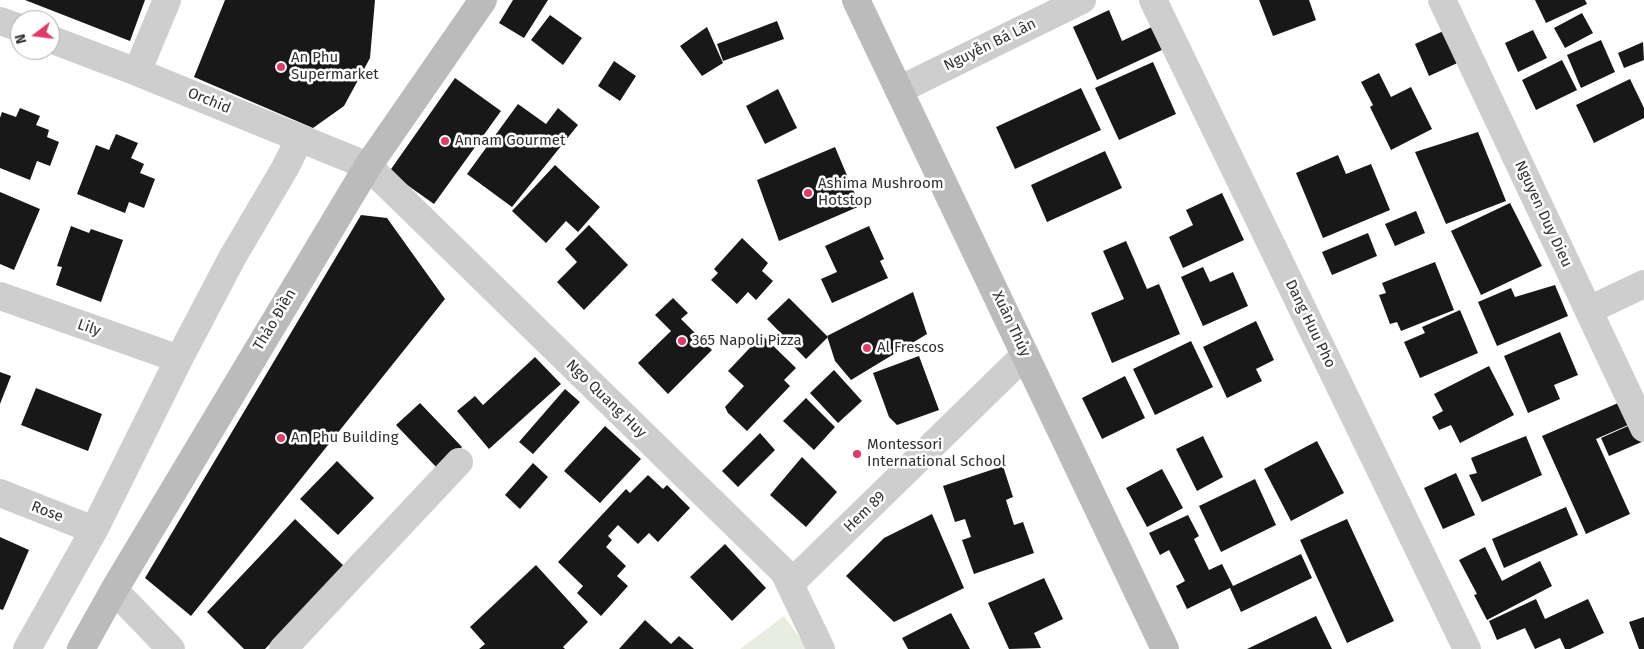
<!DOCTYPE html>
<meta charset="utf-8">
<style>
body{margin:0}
#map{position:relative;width:1644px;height:649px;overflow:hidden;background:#fff;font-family:"Fira Sans",sans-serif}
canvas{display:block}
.north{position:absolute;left:10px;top:10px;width:50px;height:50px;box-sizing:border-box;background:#fff;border:1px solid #adadad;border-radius:50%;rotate:255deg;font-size:14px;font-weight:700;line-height:20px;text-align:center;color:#313131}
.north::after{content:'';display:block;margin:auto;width:18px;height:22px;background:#df3b68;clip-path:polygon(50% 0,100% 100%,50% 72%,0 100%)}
</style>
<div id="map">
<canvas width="1644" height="649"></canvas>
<div class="north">N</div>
</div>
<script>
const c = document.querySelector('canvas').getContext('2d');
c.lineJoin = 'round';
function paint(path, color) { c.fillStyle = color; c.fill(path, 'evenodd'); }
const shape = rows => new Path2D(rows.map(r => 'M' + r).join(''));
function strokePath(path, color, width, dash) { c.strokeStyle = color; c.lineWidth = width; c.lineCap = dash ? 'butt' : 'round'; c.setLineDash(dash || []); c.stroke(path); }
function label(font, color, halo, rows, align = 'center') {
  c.font = font + ' "Fira Sans",sans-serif'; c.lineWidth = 5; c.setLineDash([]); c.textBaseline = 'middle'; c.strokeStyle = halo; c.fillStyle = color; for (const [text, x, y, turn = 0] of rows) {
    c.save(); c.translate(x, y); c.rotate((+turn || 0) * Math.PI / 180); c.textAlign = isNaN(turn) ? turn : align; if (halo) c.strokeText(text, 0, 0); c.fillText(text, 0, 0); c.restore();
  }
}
const green = shape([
 [784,616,808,649,740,649]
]);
const building = shape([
 [25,0,145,0,130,41],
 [225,0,375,0,370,58,344,106,313,128,194,77],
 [513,0,548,0,524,38,499,23],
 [1259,0,1309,0,1316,20,1273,36],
 [1535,0,1585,0,1587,4,1546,23],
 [1109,10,1122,41,1156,25,1166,48,1097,80,1073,27],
 [1582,13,1593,33,1565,48,1554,28],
 [550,15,582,38,563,65,531,40],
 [777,21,784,39,723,61,717,44],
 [707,27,723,63,702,76,680,46],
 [1450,28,1464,60,1429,76,1415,44],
 [1533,30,1547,58,1518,72,1505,43],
 [1601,40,1615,72,1581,88,1567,55],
 [1643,42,1644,60,1624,68,1618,53],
 [1562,60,1577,90,1536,110,1522,80],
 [614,61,636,76,620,101,598,86],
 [1153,62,1176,114,1119,140,1095,88],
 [1379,73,1391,97,1411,87,1432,129,1391,150,1370,107,1373,105,1361,82],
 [455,78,501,111,434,204,389,172],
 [1630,79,1644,108,1644,118,1594,143,1576,105],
 [1081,88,1101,130,1015,169,996,127],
 [778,89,797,128,765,144,746,106],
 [518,104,546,124,558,108,578,125,512,207,467,174],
 [20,108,40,116,36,125,49,130,47,137,59,142,50,166,37,161,30,180,0,168,0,118,2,112,16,117],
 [1478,132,1506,201,1446,224,1415,152],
 [116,134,138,143,131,158,144,164,140,173,155,179,144,208,129,202,125,213,77,194,96,145,109,150],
 [835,147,860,206,779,241,757,180],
 [1105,151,1122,188,1047,222,1031,185],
 [1338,155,1346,174,1371,164,1390,210,1323,238,1296,173],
 [555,165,600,207,578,232,566,221,546,243,512,211],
 [0,192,40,209,14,270,0,264],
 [1222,193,1244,240,1183,268,1169,237,1193,225,1186,210],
 [1510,203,1542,266,1481,295,1451,231],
 [1416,211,1425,233,1395,246,1385,224],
 [361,215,387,218,445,299,191,616,145,578],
 [589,225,628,265,584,310,557,282,577,262,565,249],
 [71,226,89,233,91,229,123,240,101,302,56,285,62,267,57,266],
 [869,226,884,259,880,261,888,278,832,303,821,279,837,272,825,246],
 [1368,233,1377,256,1332,275,1322,252],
 [742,238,768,263,762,271,773,281,756,300,748,292,737,304,711,280,718,273,714,269],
 [1126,241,1147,289,1159,284,1180,334,1112,363,1091,313,1124,299,1103,251],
 [1435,262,1454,310,1401,331,1397,322,1390,324,1379,295,1386,293,1382,283],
 [1203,267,1210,282,1233,272,1248,306,1203,326,1181,277],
 [1555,285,1568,316,1497,346,1478,302,1511,288,1515,297],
 [913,292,927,334,851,380,835,361,827,336],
 [673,298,688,313,681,319,712,350,668,394,638,363,671,331,655,315],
 [789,298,828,337,806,359,767,319],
 [1460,310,1478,353,1420,378,1404,342,1425,333,1422,327],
 [1256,321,1274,360,1256,369,1262,381,1227,398,1203,347],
 [1560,332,1578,375,1554,385,1560,399,1528,413,1504,356],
 [762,335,796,368,784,380,790,386,747,431,728,413,725,407,744,386,728,371],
 [1191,341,1213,387,1155,415,1133,369],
 [919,356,939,410,897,425,889,417,873,373],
 [535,357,561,384,489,449,457,411,475,396,483,405],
 [1489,366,1514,415,1460,443,1451,425,1439,430,1432,417,1443,411,1434,394],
 [834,370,862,401,838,423,810,393],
 [0,372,11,376,0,404],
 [1125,376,1145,418,1102,439,1082,398],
 [36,388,102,414,88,451,21,425],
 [565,389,580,402,533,454,519,442],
 [806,398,835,427,814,450,783,421],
 [1625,400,1635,422,1596,439,1630,514,1586,534,1542,436],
 [420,403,462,447,439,470,396,425],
 [1637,422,1644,441,1609,456,1601,438],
 [605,426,641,459,600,503,564,471],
 [760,433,775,450,738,487,722,471],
 [1203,436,1223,477,1197,491,1176,449],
 [1526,436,1542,475,1482,502,1469,475,1477,473,1471,458],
 [1317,441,1344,493,1291,521,1264,469],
 [802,457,837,492,806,527,770,495],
 [337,461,374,498,338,535,300,499],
 [533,463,548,477,520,509,505,495],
 [1003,466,1013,497,1006,500,1014,525,1023,522,1034,553,974,574,962,540,971,537,965,519,955,522,943,486],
 [1162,469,1183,508,1147,527,1126,488],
 [1456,473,1475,515,1443,529,1424,488],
 [648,475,663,489,667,485,690,508,658,542,649,533,638,544,618,525,608,536,612,540,606,547,626,566,617,576,628,586,601,616,577,593,583,586,558,562,626,489,630,493],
 [1255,479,1276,525,1221,552,1199,506],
 [1566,507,1578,535,1504,568,1492,539],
 [932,514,964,588,894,622,846,576,884,538],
 [1188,515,1199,536,1194,539,1209,570,1222,564,1233,586,1301,554,1312,578,1241,612,1230,588,1187,609,1176,586,1185,581,1169,550,1160,555,1149,533],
 [295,519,344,566,265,649,244,649,207,612],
 [1347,519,1394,621,1347,643,1300,540],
 [0,537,29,550,3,610,0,609],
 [725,544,766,588,732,621,690,577],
 [1485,547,1502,581,1540,561,1552,586,1487,620,1474,595,1477,594,1459,560],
 [536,565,588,622,563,647,565,649,479,649,485,644,470,627],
 [1044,578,1063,619,1034,633,1041,648,1009,649,988,603],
 [1536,599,1545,619,1588,599,1604,633,1570,649,1565,649,1560,638,1535,649,1525,628,1497,640,1489,621],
 [951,613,970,649,908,649,902,638],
 [1316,616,1332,649,1247,649],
 [1644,617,1644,649,1639,649,1629,622],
 [645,620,671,644,679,636,694,649,619,649]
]);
const street = shape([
 [1153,0,1467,649],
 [1442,0,1644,428],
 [0,21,20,28],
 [50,39,137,72,368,166,784,572,821,649],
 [137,72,167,0],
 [899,90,1082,0],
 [0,296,179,359],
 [1589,310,1644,284],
 [0,493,94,530],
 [790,584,1025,355],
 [114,590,171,649],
 [27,649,94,530,179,359,232,258,285,168,300,138],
 [283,649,459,462]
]);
const secondary = shape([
 [856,0,1165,649],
 [81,649,114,590,368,166,483,0]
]);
const markers = [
 [281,67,5,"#df3b68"],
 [445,141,5,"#df3b68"],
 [808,193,5,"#df3b68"],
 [682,341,5,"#df3b68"],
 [867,348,5,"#df3b68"],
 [281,438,5,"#df3b68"],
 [857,454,5,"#df3b68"]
];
const streetNames = [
 ["Nguyễn Bá Lân",990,45,-26],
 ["Orchid",209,101,22],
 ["Nguyen Duy Dieu",1543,214,65],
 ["Thảo Điền",275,320,-59],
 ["Xuân Thủy",1011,324,65],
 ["Dang Huu Pho",1310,324,64],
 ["Lily",89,328,19],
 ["Ngo Quang Huy",606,399,44],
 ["Rose",47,512,21],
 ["Hem 89",865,512,-44]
];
const poiNames = [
 ["An Phu",291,58],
 ["Supermarket",291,75],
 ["Annam Gourmet",455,141],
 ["Ashima Mushroom",818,184],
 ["Hotstop",818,201],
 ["365 Napoli Pizza",692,341],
 ["Al Frescos",877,348],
 ["An Phu Building",291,438],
 ["Montessori",867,445],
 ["International School",867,462]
];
paint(green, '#e9eddf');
paint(building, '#181818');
strokePath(street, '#cecece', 28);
strokePath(secondary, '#bbb', 28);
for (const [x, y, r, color] of markers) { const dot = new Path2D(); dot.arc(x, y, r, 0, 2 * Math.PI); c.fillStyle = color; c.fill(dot); strokePath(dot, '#fff', 2); }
label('15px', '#313131', '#fff', streetNames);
label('15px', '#313131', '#fff', poiNames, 'left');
</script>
